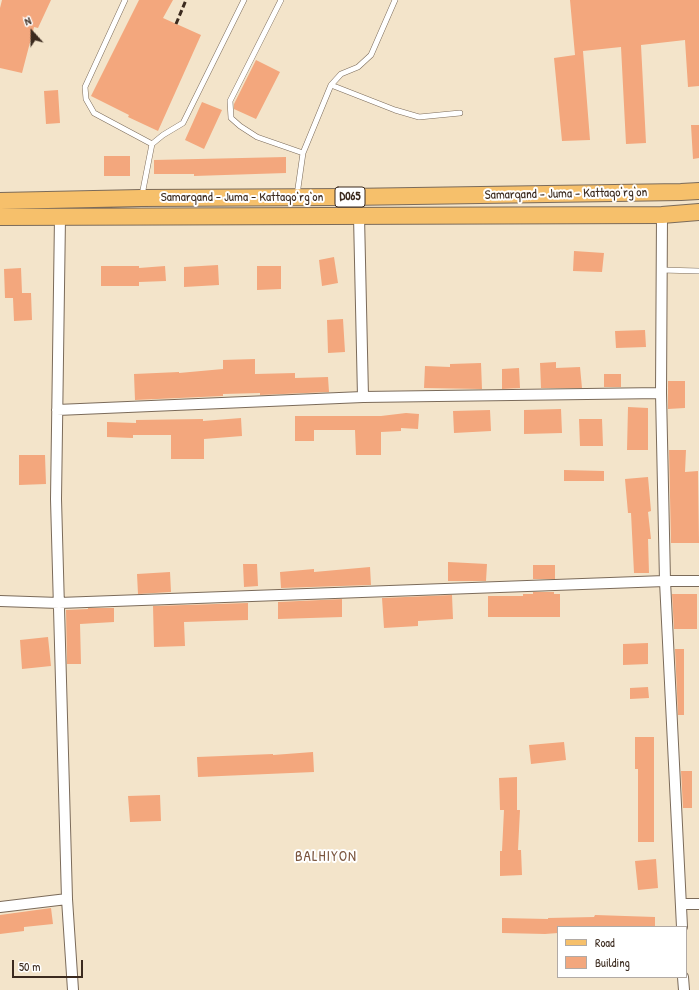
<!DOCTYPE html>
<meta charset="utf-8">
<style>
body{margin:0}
#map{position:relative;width:699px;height:990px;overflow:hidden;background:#f3e4ca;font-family:"Patrick Hand",sans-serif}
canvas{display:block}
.legend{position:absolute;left:557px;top:926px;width:130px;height:52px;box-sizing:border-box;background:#fff;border:1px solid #b1aaa5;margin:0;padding:5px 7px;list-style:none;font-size:12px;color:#3b2a1e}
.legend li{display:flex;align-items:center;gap:8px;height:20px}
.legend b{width:20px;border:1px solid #b1aaa5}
.north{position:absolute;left:12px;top:12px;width:40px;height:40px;-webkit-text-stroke:3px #fff;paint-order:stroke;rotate:339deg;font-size:11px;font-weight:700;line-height:16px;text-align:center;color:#3b2a1e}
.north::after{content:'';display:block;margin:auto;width:14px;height:18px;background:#3b2a1e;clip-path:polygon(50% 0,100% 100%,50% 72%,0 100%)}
.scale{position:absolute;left:12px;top:960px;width:71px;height:18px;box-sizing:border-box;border:2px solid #3b2a1e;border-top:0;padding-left:5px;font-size:12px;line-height:14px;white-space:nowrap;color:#3b2a1e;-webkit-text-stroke:3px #fff;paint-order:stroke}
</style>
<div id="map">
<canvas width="699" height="990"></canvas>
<ul class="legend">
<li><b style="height:5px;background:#f6c06b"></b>Road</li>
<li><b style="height:11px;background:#f3a77d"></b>Building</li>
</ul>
<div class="north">N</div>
<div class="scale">50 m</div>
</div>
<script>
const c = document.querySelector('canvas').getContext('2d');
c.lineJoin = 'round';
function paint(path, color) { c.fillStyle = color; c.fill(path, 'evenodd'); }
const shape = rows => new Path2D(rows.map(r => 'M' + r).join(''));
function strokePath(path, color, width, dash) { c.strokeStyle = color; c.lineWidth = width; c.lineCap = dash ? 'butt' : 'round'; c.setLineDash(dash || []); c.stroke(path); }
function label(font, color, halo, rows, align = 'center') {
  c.font = font + ' "Patrick Hand",sans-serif'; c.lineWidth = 4; c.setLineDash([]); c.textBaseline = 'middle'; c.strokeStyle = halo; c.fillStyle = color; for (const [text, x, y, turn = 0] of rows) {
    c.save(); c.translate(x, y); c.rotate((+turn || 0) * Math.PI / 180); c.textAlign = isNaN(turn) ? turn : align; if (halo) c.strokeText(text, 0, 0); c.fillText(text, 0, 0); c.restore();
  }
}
const building = shape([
 [2,0,51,0,38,28,34,27,22,73,0,68,0,8],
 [139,0,173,0,163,18,201,35,158,131,128,117,129,115,91,96],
 [570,0,699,0,699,86,688,87,685,40,641,45,646,143,626,144,621,47,583,51,590,140,562,141,554,58,575,55],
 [256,60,280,72,256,119,234,109,234,104],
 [58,90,60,123,46,124,44,91],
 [202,102,222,110,204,149,185,140],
 [691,125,699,125,699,158,693,159],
 [104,156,130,156,130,176,104,176],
 [286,157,286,173,194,176,194,174,154,174,154,160],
 [574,251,604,253,602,272,573,271],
 [334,257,338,283,322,286,319,260],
 [218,265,219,285,184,287,184,267],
 [101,266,139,266,139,268,165,266,166,281,139,282,139,286,101,286],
 [257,266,281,266,281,289,257,290],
 [21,268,22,293,31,293,32,320,14,321,13,298,5,298,4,269],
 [343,319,345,352,328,353,327,320],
 [645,330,646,347,616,348,615,331],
 [255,359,255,374,295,373,295,378,328,377,329,392,260,395,260,393,223,394,223,396,135,400,134,374,179,372,179,373,223,369,223,360],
 [556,362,556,368,580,367,582,388,541,388,540,363],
 [481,363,482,389,424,388,425,366,450,367,450,364],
 [519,368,520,388,502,389,502,369],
 [604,374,621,374,621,387,604,387],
 [668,381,685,381,685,408,668,409],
 [628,407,648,408,648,450,627,450],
 [561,409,562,433,524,434,524,410],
 [490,410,491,431,454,433,453,411],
 [406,413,419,414,418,429,401,428,401,431,381,432,381,455,356,455,355,430,314,430,314,441,295,441,295,416,381,416],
 [241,418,242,436,204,439,204,459,171,459,171,435,133,435,133,438,107,437,107,422,136,423,136,420,203,419,203,421],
 [579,419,602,419,603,446,580,446],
 [669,450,686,450,685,472,698,471,699,543,671,543],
 [19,455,45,455,46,484,19,485],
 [564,470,604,471,604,481,564,481],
 [648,477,651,511,648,512,651,539,648,539,649,573,634,573,631,513,628,513,625,479],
 [448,562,487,564,486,581,448,581],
 [243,564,257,564,258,586,244,587],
 [533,565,555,565,555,579,533,579],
 [370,567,371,585,281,588,280,572,314,569,314,572],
 [170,572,171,592,138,594,137,574],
 [533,592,554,592,554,594,560,594,560,617,488,617,488,596,523,596,523,594,533,594],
 [672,594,697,594,697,629,674,629],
 [452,595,453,619,418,621,418,626,384,628,382,598],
 [342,599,342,617,278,619,278,602],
 [248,603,248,620,184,622,185,646,154,647,153,606],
 [88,608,114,608,114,622,80,624,81,664,67,664,66,610,88,609],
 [48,637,51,666,22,669,20,640],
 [648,643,648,664,623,665,623,644],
 [675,649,684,649,684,715,678,715],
 [648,687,649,698,630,699,630,688],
 [635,737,654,737,654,842,638,842,638,769,635,769],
 [564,742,566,760,531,764,529,745],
 [313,752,314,772,198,777,197,757,273,754,273,755],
 [681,771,692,771,692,808,683,808],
 [517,777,517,810,520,810,518,850,521,850,522,875,500,876,500,851,502,851,504,810,500,810,499,778],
 [160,795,161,821,130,822,128,796],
 [656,859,658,888,638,890,635,861],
 [51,908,53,924,24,927,24,931,0,934,0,915],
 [595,915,655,917,655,927,558,927,558,933,545,934,502,933,502,918,548,919,548,918,594,917]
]);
const lane = shape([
 [125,0,85,87,86,99,94,113,152,144],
 [281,0,230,101,231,118,240,126,257,137,303,153],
 [331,85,395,110,419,117,460,113],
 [142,195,152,144,163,135,183,123,244,0],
 [297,195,303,153,331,85,341,74,358,67,371,55,395,0],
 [661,270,699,271]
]);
const street = shape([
 [662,215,661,393,665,581,682,927],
 [359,216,363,397],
 [57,410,363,397,661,393],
 [0,601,59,603,665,581,699,581],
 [67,899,73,990],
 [681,904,699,904],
 [0,907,67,899,56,499,60,217],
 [683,977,684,990]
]);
const primary = shape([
 [0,201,141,198,347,197,681,192,699,191],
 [0,217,662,215,699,212]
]);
const rail = shape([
 [176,24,186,0]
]);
const shields = [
 [350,197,30]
];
const shieldNames = [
 ["D065",350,197]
];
const streetNames = [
 ["Samarqand - Juma - Kattaqo‘rg‘on",566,194,-1],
 ["Samarqand - Juma - Kattaqo‘rg‘on",242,198]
];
const quarterNames = [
 ["BALHIYON",326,857]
];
paint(building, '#f3a77d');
strokePath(lane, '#7b6b5a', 6);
strokePath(street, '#7b6b5a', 12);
strokePath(primary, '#7b6b5a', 18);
strokePath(lane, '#fff', 5);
strokePath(street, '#fff', 10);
strokePath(primary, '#f6c06b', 16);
strokePath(rail, '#3b2a1e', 3, [6, 3]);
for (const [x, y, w] of shields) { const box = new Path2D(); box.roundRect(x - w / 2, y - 10, w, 20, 3); c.fillStyle = '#fff'; c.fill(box); strokePath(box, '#3b2a1e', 1); }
label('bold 12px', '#3b2a1e', null, shieldNames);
label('13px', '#3b2a1e', '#fff', streetNames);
c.letterSpacing = '1px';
label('15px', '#7b563f', '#fff', quarterNames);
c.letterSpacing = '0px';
</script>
